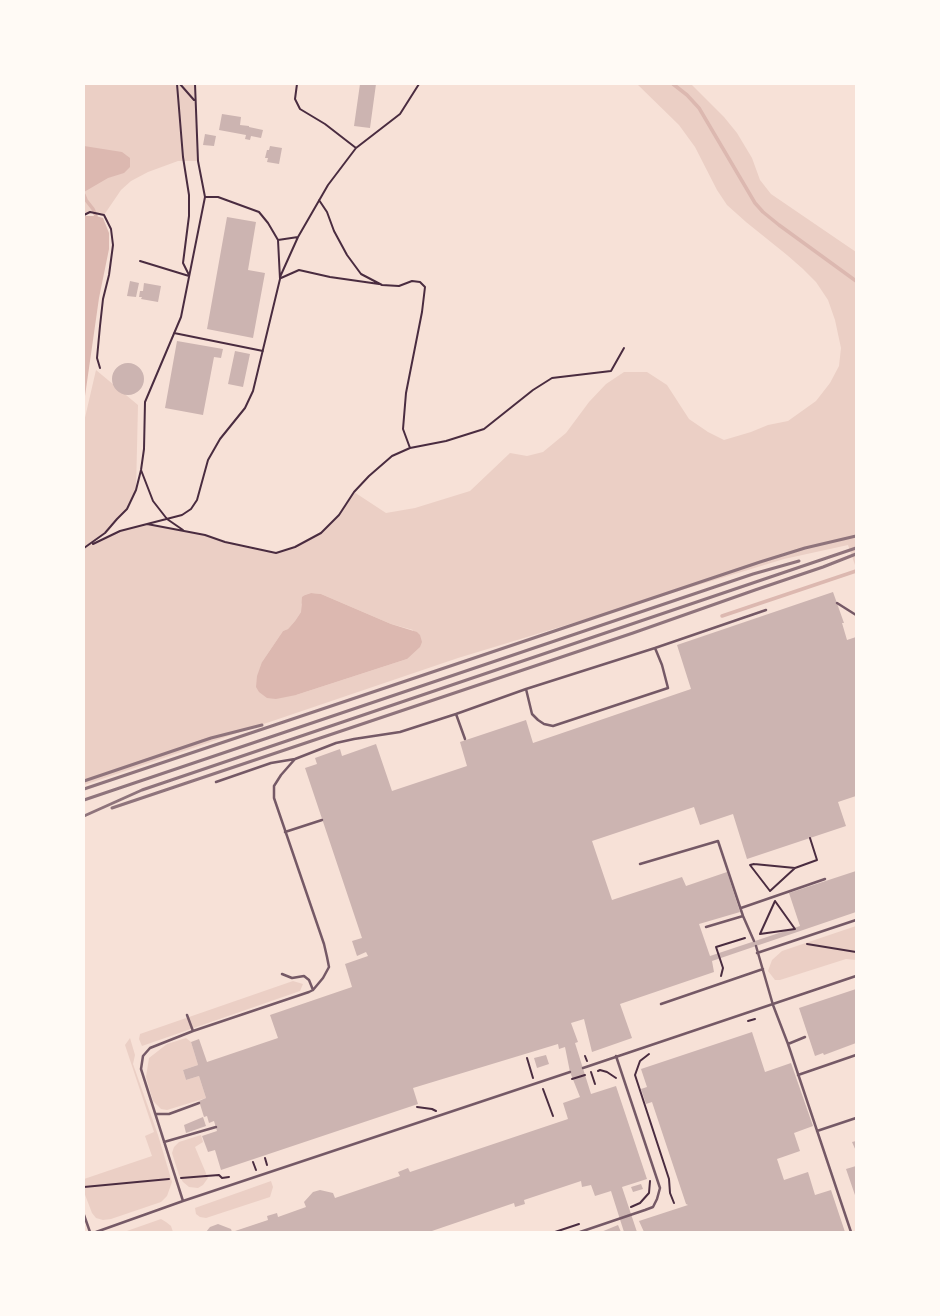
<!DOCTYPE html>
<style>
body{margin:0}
#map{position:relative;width:940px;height:1316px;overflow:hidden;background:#f7e1d7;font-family:Commissioner,sans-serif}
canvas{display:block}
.frame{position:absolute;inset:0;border:85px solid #fffaf5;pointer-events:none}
</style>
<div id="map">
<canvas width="940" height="1316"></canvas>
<div class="frame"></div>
</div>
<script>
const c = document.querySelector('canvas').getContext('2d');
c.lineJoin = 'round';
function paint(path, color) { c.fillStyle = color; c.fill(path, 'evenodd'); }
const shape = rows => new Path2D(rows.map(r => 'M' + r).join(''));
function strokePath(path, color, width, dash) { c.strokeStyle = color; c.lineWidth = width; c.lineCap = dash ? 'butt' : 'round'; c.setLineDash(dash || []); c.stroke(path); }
const green = shape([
 [84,84,195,84,198,161,178,161,148,172,131,181,121,190,104,215,90,212,84,215],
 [637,84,691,84,724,117,737,133,752,158,760,180,771,194,856,252,856,568,848,545,784,559,458,658,84,785,84,422,96,370,138,405,136,490,127,509,105,533,90,545,120,531,147,524,205,535,225,542,276,553,295,547,321,533,339,515,354,492,386,513,415,508,470,491,510,453,527,456,543,452,566,433,589,402,606,384,624,372,647,372,667,385,689,419,708,432,724,440,751,432,768,425,788,421,816,401,830,383,839,366,841,348,835,320,828,300,816,282,803,269,787,255,746,222,727,205,717,190,695,147,679,125],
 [311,593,321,594,391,624,413,630,407,659,296,695,262,662,283,631,288,629,295,621,301,612,301,605,305,595],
 [856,926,856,960,846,959,780,980,775,980,768,971,772,960,782,951],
 [293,981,303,984,300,991,142,1046,139,1039,140,1034],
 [130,1038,135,1055,133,1064,158,1135,172,1182,167,1196,161,1202,111,1219,103,1220,96,1218,92,1213,84,1192,84,1179,152,1156,145,1136,154,1132,125,1045],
 [186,1038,191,1042,198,1065,183,1070,186,1080,199,1076,206,1098,167,1110,161,1109,153,1101,146,1077,149,1058,167,1044],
 [201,1135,203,1142,195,1147,208,1178,203,1185,198,1188,189,1187,183,1182,179,1175,172,1153,174,1147,179,1142],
 [271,1181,273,1187,270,1197,206,1218,200,1217,196,1214,195,1208],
 [161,1219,166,1222,171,1226,173,1232,124,1232]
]);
const water = shape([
 [84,146,122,152,130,158,130,167,124,173,108,178,84,192],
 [84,216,96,216,103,218,109,233,109,249,99,298,84,403],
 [311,593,321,594,391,624,417,632,420,635,422,642,420,647,407,659,296,695,276,699,267,698,259,692,256,687,257,676,262,662,283,631,288,629,295,621,301,612,302,597,305,595]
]);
const stream = shape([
 [673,84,687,95,699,108,755,203,763,212,779,225,856,281],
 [84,195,86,200,93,209,96,216],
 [722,616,856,571]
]);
const building = shape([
 [360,84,376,84,370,128,354,126],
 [222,114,241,117,240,125,249,126,249,127,263,130,261,138,251,136,250,140,245,139,246,135,219,130],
 [205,134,216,136,214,146,203,145],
 [270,146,282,148,279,164,267,162,268,158,265,158,267,150,269,150],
 [227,217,256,222,248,270,265,273,253,338,207,329],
 [130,281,139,283,136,297,127,296],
 [144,283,161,286,158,302,141,299,142,297,139,297,140,291,143,291],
 [177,341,223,349,221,358,214,357,203,415,165,408],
 [235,351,250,354,243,387,228,384],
 '112 379a16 16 0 1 1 32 0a16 16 0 1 1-32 0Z',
 [833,592,844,623,842,623,847,640,856,637,856,796,838,802,846,826,747,859,733,814,700,825,694,807,592,841,612,900,682,877,686,886,727,872,740,912,699,924,710,956,800,926,789,893,856,871,856,912,712,961,714,972,620,1004,632,1038,592,1052,584,1019,571,1023,578,1042,575,1043,591,1094,616,1086,647,1179,622,1187,637,1232,624,1232,611,1191,595,1196,591,1185,582,1187,581,1181,524,1200,525,1204,515,1207,514,1203,429,1232,232,1232,268,1220,267,1216,277,1213,278,1217,306,1207,304,1202,313,1192,320,1190,333,1193,335,1198,400,1176,398,1172,408,1168,410,1172,568,1119,563,1103,580,1097,570,1072,565,1047,559,1049,558,1044,413,1088,418,1104,221,1170,215,1150,208,1152,202,1136,217,1131,214,1121,209,1123,207,1116,204,1117,199,1101,206,1098,199,1076,186,1080,183,1070,198,1065,191,1042,199,1039,207,1062,278,1038,270,1015,352,987,345,964,368,956,366,952,357,956,352,941,362,938,305,768,317,764,315,758,340,749,342,756,376,744,392,791,467,766,460,742,526,720,533,743,691,689,677,645],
 [856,989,856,1043,824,1055,823,1053,815,1056,799,1008],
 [752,1032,765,1072,791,1063,813,1126,794,1133,800,1151,777,1159,784,1180,808,1172,815,1195,831,1190,845,1232,644,1232,639,1221,688,1205,686,1204,652,1102,646,1104,641,1089,647,1087,641,1069],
 [546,1055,549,1064,537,1068,534,1058],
 [203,1117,206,1126,186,1133,184,1125],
 [856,1141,856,1151,852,1142],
 [856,1166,856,1198,846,1169],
 [641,1184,643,1189,633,1192,631,1187],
 [218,1224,231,1229,232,1232,206,1232,210,1227],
 [618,1225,621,1232,601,1232]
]);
const path = shape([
 [177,84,183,157,189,195,189,216,183,263,189,275],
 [180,84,194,100],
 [297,84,295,99,300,109,325,124,356,148],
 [84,215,90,212,104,215,111,229,113,245,109,275,103,299,100,326,97,358,100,368],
 [278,240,298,237],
 [140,261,189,276],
 [280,277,298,237,328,185,356,148,400,114,419,84],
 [281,278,299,270,330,277,379,284],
 [174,333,263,351],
 [410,448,446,441,484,429,533,390,552,378,611,371,624,348],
 [141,470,153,501,167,519,183,530],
 [147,524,184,531,205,535,225,542,276,553,295,547,321,533,339,515,354,492,369,476,392,456,410,448,403,429,406,393,422,312,425,287,420,282,412,281,399,286,382,285,361,274,347,255,334,231,327,212,319,200],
 [93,544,120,531,182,515,191,509,197,500,208,460,220,439,245,408,253,391,280,279,278,240,268,223,259,212,218,197,205,197],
 [84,548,105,533,117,519,127,509,136,490,141,470,144,449,145,402,181,317,205,197,198,161,195,84],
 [754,864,795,868,770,891,750,865,754,864],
 [795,868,817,860,810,838],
 [775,901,795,929,760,934,775,901],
 [807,944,856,952],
 [721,976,723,968,716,947,745,938],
 [748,1021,755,1019],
 [649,1054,640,1061,635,1075,669,1179,670,1193,674,1203],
 [585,1056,587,1061],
 [527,1058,533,1078],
 [598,1071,600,1070,607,1072,616,1078],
 [591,1072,595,1084],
 [572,1079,585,1075],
 [543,1089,553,1116],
 [417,1107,432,1109,436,1111],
 [265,1158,267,1165],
 [253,1162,256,1170],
 [181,1178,219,1175,222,1178,229,1177],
 [84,1187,169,1179],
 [631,1207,640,1203,649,1193,650,1181],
 [555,1232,579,1224]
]);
const service = shape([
 [837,603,856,615],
 [655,648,766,610],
 [456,714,465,739],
 [216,782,271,763,295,759],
 [285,832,322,820],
 [640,864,718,841,743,916,754,941],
 [741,908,825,879],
 [706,927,743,916],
 [756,946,773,1005,788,1044,851,1232],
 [757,953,856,920],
 [282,974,292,978,304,976,309,980,313,990],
 [661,1004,763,969],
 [187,1015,193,1031],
 [788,1044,805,1037],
 [583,1068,856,976],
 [798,1075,856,1055],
 [156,1114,169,1114,199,1103],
 [817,1131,856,1118],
 [164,1142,216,1127],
 [183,1201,570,1072],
 [84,1215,90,1232],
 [96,1232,183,1201,141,1069,143,1056,150,1048,193,1031,309,992,313,990,323,978,329,967,327,957,324,944,274,798,274,786,281,775,295,759,336,743,354,739,400,732,456,714,526,689,655,648,662,665,668,688,553,726,544,724,538,720,532,714,526,689],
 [580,1232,645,1210,653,1207,657,1199,660,1188,616,1056]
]);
const rail = shape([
 [84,781,211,738,262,725],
 [84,789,760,562,805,548,856,536],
 [84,800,753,574,799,561],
 [112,808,633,633,755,590,823,567,856,554],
 [84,816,142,790,856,548]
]);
paint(green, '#ebcfc5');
paint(water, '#dcb8b0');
strokePath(stream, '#dcb8b0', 3.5);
paint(building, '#ccb4b1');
strokePath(path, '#4a2c40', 2);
strokePath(service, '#755966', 2.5);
strokePath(rail, '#8f747c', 3);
</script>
